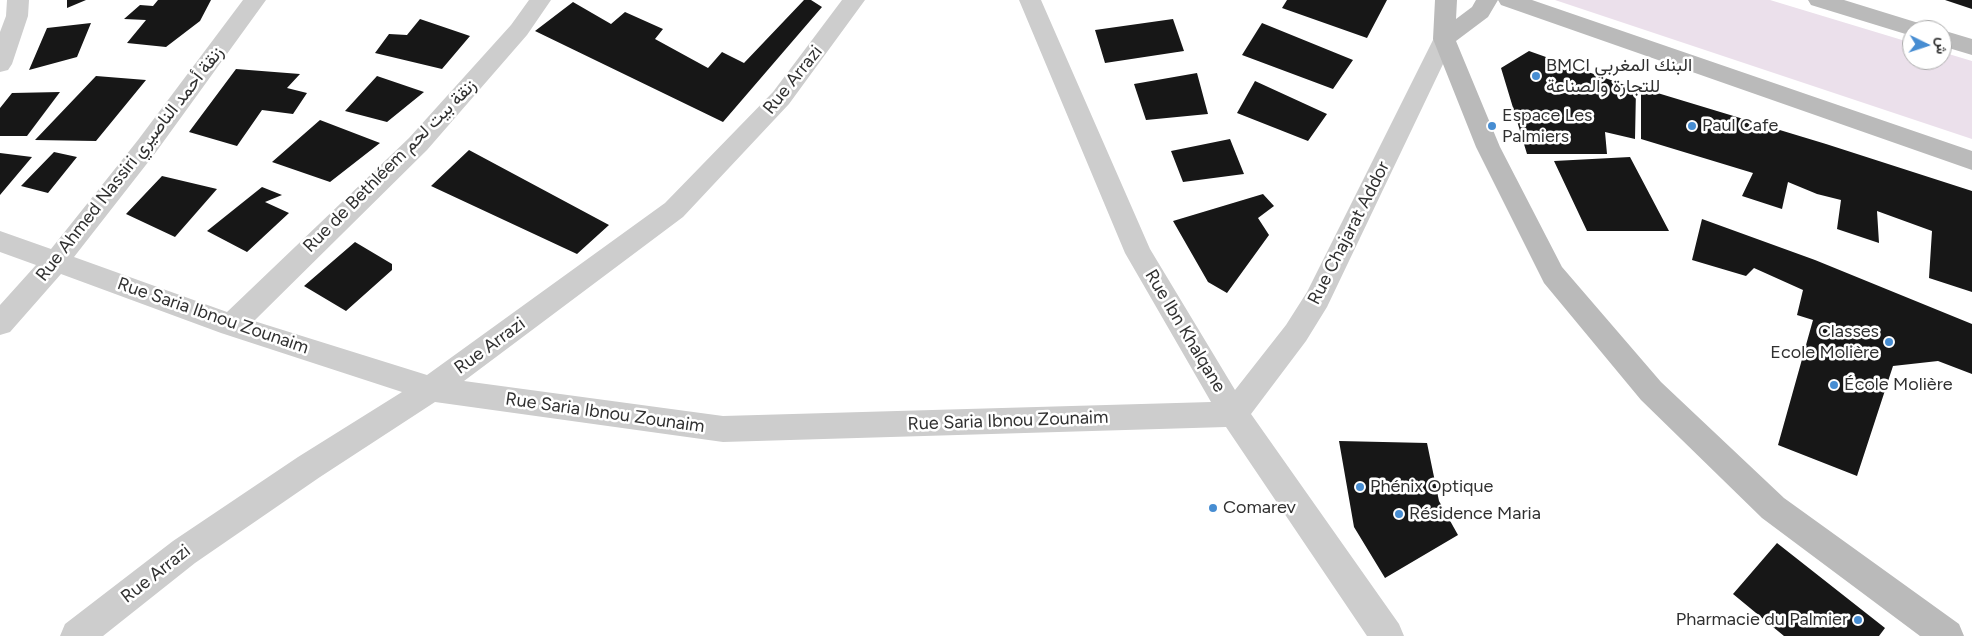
<!DOCTYPE html>
<meta charset="utf-8">
<style>
body{margin:0}
#map{position:relative;width:1972px;height:636px;overflow:hidden;background:#fff;font-family:Figtree,Vazirmatn,sans-serif}
canvas{display:block}
.north{position:absolute;left:1902px;top:20px;width:50px;height:50px;box-sizing:border-box;background:#fff;border:1px solid #acacac;border-radius:50%;rotate:94deg;font-size:14px;font-weight:700;line-height:20px;text-align:center;color:#303030}
.north::after{content:'';display:block;margin:auto;width:18px;height:22px;background:#478dd2;clip-path:polygon(50% 0,100% 100%,50% 72%,0 100%)}
</style>
<div id="map">
<canvas width="1972" height="636"></canvas>
<div class="north">ش</div>
</div>
<script>
const c = document.querySelector('canvas').getContext('2d');
c.lineJoin = 'round';
function paint(path, color) { c.fillStyle = color; c.fill(path, 'evenodd'); }
const shape = rows => new Path2D(rows.map(r => 'M' + r).join(''));
function strokePath(path, color, width, dash) { c.strokeStyle = color; c.lineWidth = width; c.lineCap = dash ? 'butt' : 'round'; c.setLineDash(dash || []); c.stroke(path); }
function label(font, color, halo, rows, align = 'center') {
  c.font = font + ' Figtree,Vazirmatn,sans-serif'; c.lineWidth = 5; c.setLineDash([]); c.textBaseline = 'middle'; c.strokeStyle = halo; c.fillStyle = color; for (const [text, x, y, turn = 0] of rows) {
    c.save(); c.translate(x, y); c.rotate((+turn || 0) * Math.PI / 180); c.textAlign = isNaN(turn) ? turn : align; if (halo) c.strokeText(text, 0, 0); c.fillText(text, 0, 0); c.restore();
  }
}
const green = shape([
 [1555,0,1770,0,1912,43,1912,60,1942,60,1942,52,1972,61,1972,139]
]);
const building = shape([
 [67,0,86,0,67,8],
 [158,0,211,0,200,21,166,47,127,43,146,20,124,19,140,5,153,6],
 [804,0,811,0,822,7,723,122,535,31,573,2,611,24,625,12,663,29,655,39,708,68,722,52,744,63],
 [1287,0,1387,0,1367,38,1282,8],
 [1945,0,1972,0,1972,9],
 [420,19,470,36,442,69,375,53,389,34,407,35],
 [1173,19,1184,51,1105,63,1095,30],
 [91,23,77,57,29,70,47,28],
 [1262,23,1353,60,1333,89,1242,55],
 [1529,51,1636,89,1635,139,1605,132,1607,154,1527,154,1501,68],
 [236,69,300,74,287,88,307,93,293,114,262,110,237,146,189,132],
 [1197,73,1208,114,1146,120,1134,84],
 [96,76,146,80,96,141,35,140],
 [377,76,424,92,387,122,345,111],
 [1255,81,1327,114,1308,141,1237,113],
 [1641,88,1826,144,1972,191,1972,292,1929,278,1932,231,1877,211,1879,243,1837,229,1841,200,1817,194,1788,182,1782,209,1742,196,1753,173,1641,139],
 [60,92,27,136,0,136,0,108,12,93],
 [320,120,380,143,330,182,272,162],
 [1230,139,1244,174,1183,182,1171,151],
 [469,150,609,225,577,254,431,186],
 [54,152,77,157,48,193,21,186],
 [0,153,32,157,0,195],
 [1630,157,1669,231,1587,231,1554,161],
 [162,176,217,189,175,237,126,214],
 [262,187,282,195,265,202,289,213,247,252,207,231],
 [1263,194,1274,206,1258,218,1269,235,1227,293,1208,282,1173,221],
 [1702,219,1815,260,1972,324,1972,374,1938,361,1893,366,1857,476,1778,445,1813,320,1797,315,1803,290,1754,268,1746,276,1692,260],
 [355,242,392,264,392,270,346,311,304,286],
 [1339,441,1427,443,1439,501,1458,535,1385,578,1354,527],
 [1777,543,1885,628,1879,636,1784,636,1733,594]
]);
const street = shape([
 [7,0,29,0,28,16,12,64,8,70,0,72,0,32,6,16,7,0],
 [243,0,266,0,156,152,74,257,227,312,409,138,511,25,529,0,551,0,527,35,427,150,254,321,427,375,665,203,773,92,842,0,865,0,789,104,683,217,464,381,723,416,1211,402,1125,253,1019,0,1041,0,1150,249,1235,390,1286,325,1307,292,1436,34,1444,31,1452,34,1455,39,1327,307,1306,341,1251,414,1399,624,1404,636,1367,636,1226,427,723,442,435,402,320,477,195,563,103,636,60,636,65,624,173,541,298,457,402,392,221,333,61,274,10,332,0,335,0,305,36,265,0,252,0,231,51,249,138,140,243,0]
]);
const secondary = shape([
 [1435,0,1457,0,1456,19,1472,7,1476,0,1498,0,1488,17,1456,41,1500,147,1562,267,1661,382,1784,498,1959,624,1964,636,1920,636,1762,518,1641,400,1544,283,1476,147,1433,39,1435,0],
 [1498,0,1532,0,1972,151,1972,170,1501,5,1498,0],
 [1808,0,1844,0,1925,25,1928,30,1912,30,1912,36,1811,5,1808,0],
 [1942,30,1972,39,1972,55,1942,46,1942,30]
]);
const markers = [
 [1536,76,5,"#478dd2"],
 [1492,126,5,"#478dd2"],
 [1692,126,5,"#478dd2"],
 [1889,342,5,"#478dd2"],
 [1834,385,5,"#478dd2"],
 [1360,487,5,"#478dd2"],
 [1213,508,5,"#478dd2"],
 [1399,514,5,"#478dd2"],
 [1858,620,5,"#478dd2"]
];
const poiNames = [
 ["BMCI البنك المغربي",1546,66],
 ["للتجارة والصناعة",1546,87],
 ["Espace Les",1502,116],
 ["Palmiers",1502,137],
 ["Paul Cafe",1702,126],
 ["Classes",1879,332,"right"],
 ["Ecole Molière",1879,353,"right"],
 ["École Molière",1844,385],
 ["Phénix Optique",1370,487],
 ["Comarev",1223,508],
 ["Résidence Maria",1409,514],
 ["Pharmacie du Palmier",1848,620,"right"]
];
const streetNames = [
 ["Rue Arrazi",793,80,-51],
 ["Rue Ahmed Nassiri زنقة أحمد الناصيري",130,164,-52],
 ["Rue de Bethléem زنقة بيت لحم",390,166,-45],
 ["Rue Chajarat Addor",1349,233,-63],
 ["Rue Saria Ibnou Zounaim",213,316,19],
 ["Rue Ibn Khalqane",1185,331,59],
 ["Rue Arrazi",490,346,-36],
 ["Rue Saria Ibnou Zounaim",605,413,8],
 ["Rue Saria Ibnou Zounaim",1008,421,-2],
 ["Rue Arrazi",156,574,-38]
];
paint(green, '#ebe0eb');
paint(building, '#171717');
paint(street, '#cdcdcd');
paint(secondary, '#bababa');
for (const [x, y, r, color] of markers) { const dot = new Path2D(); dot.arc(x, y, r, 0, 2 * Math.PI); c.fillStyle = color; c.fill(dot); strokePath(dot, '#fff', 2); }
label('18px', '#303030', '#fff', poiNames, 'left');
label('18px', '#303030', '#fff', streetNames);
</script>
